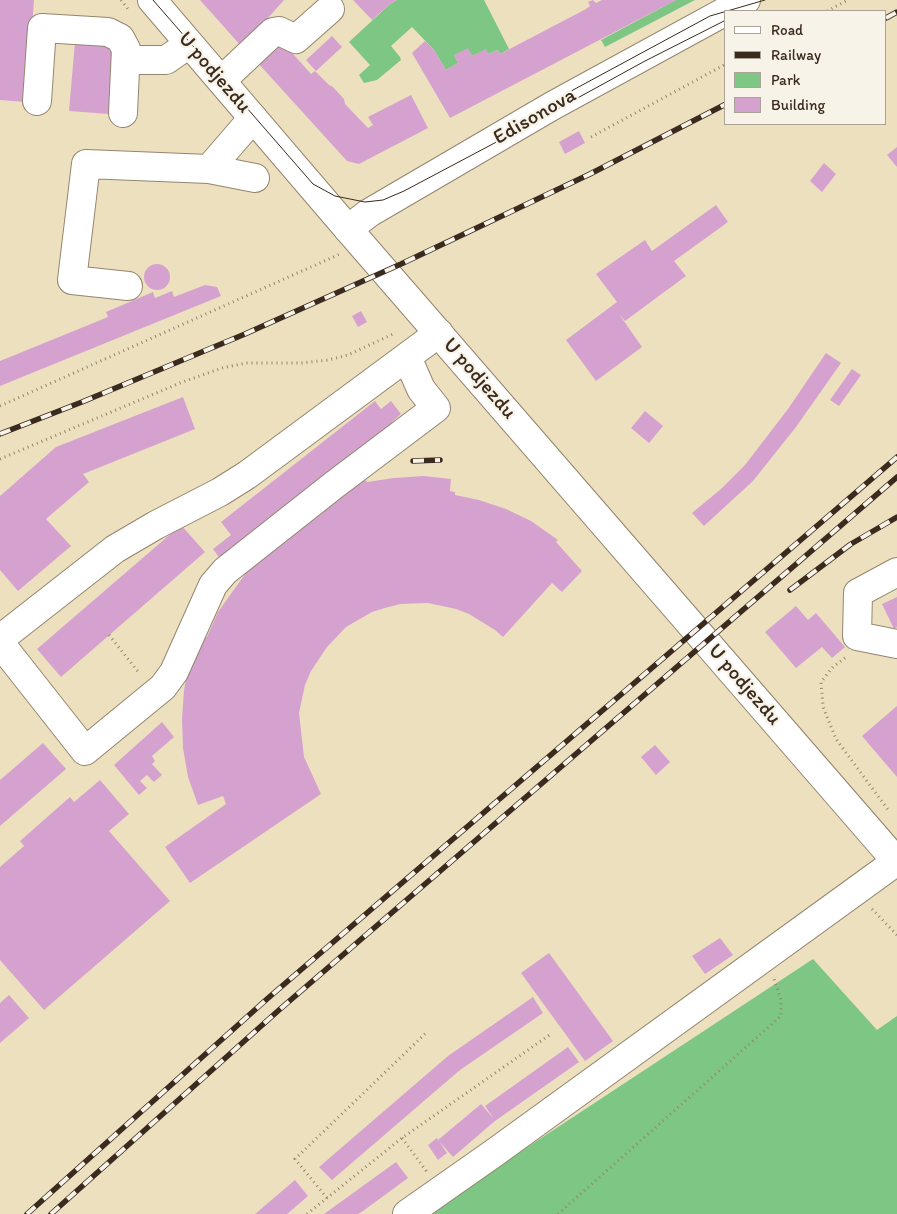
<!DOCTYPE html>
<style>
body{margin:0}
#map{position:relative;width:897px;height:1214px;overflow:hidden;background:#ede0bf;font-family:Itim,sans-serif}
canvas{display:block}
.legend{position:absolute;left:724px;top:10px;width:162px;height:115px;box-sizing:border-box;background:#f7f3e8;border:1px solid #aca397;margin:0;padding:6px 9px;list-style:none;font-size:15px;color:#3b2a1e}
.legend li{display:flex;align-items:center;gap:10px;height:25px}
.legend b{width:25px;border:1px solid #aca397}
</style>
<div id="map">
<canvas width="897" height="1214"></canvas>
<ul class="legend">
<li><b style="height:6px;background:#fff"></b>Road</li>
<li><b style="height:6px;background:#3b2a1e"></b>Railway</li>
<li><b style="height:14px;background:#7dc683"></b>Park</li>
<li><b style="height:14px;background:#d5a2d0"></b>Building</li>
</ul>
</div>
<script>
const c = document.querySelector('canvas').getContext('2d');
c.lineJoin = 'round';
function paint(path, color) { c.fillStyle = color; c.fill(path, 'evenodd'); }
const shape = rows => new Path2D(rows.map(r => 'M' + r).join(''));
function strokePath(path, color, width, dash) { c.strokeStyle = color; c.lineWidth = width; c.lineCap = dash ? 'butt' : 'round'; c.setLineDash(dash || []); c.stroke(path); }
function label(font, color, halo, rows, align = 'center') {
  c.font = font + ' Itim,sans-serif'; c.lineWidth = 4.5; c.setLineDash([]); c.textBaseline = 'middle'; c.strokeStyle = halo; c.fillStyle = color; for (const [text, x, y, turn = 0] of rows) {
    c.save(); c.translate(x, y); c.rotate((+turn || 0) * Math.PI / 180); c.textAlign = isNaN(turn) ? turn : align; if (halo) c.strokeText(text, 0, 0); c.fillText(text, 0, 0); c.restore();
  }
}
const green = shape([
 [397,0,484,0,509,49,500,54,498,50,488,54,485,50,472,56,468,49,454,55,458,63,446,70,434,50,412,27,391,46,400,57,401,60,377,80,364,83,359,75,370,65,349,42,390,4],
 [676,0,695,0,605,47,601,40],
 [813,959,877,1030,897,1016,897,1214,426,1214]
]);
const building = shape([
 [0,0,34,0,26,102,0,100],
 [200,0,284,0,242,47],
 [353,0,397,0,390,4,372,20],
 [593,0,596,3,602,0,676,0,450,118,412,53,425,41,434,50,446,70,458,63,454,55,468,48,472,56,486,49,488,54,498,50,500,54,586,9,590,6,588,2],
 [332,36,342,47,316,71,306,60],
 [278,37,311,74,315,71,329,85,333,87,344,99,345,104,368,128,373,125,368,117,411,95,428,128,359,164,347,161,257,62],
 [75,42,115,45,109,114,69,111],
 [579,131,585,143,565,154,559,142],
 [897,147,897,167,887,155],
 [824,163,836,174,822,192,810,181],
 [716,205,728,222,674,261,686,276,625,321,619,314,642,347,596,381,566,340,617,302,596,274,645,240,652,251],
 '144 277a13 13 0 1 1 26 0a13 13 0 1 1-26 0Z',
 [205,285,217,287,221,296,0,386,0,361,108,317,106,312,153,292,155,298,172,291,174,297],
 [361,311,367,322,358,327,352,316],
 [826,353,841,363,796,427,753,481,704,526,692,513,721,489,745,465,788,409],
 [852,369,861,375,839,406,830,400],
 [183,397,195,429,83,474,89,482,46,519,71,546,18,591,0,570,0,496,56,447],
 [375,401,381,409,391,401,401,414,392,422,395,425,221,560,213,549,231,535,221,522],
 [645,411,663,426,649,443,631,428],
 [424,476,451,479,450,491,455,492,455,495,479,500,506,509,531,521,558,540,556,542,582,571,562,592,552,583,503,637,495,630,469,614,456,609,428,603,400,604,385,608,372,612,346,627,327,647,311,671,305,685,299,713,304,757,321,794,190,883,165,847,226,804,223,796,198,805,188,777,183,748,182,719,184,690,189,662,199,633,207,637,218,612,250,567,330,497,366,480,367,482,394,478],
 [181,525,205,552,61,677,37,649],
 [897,597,897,627,894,629,882,604],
 [796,606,808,620,816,613,845,647,832,658,822,647,796,668,765,632],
 [897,706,897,777,862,736],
 [162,722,174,737,152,756,155,761,152,764,162,775,154,782,147,775,140,781,147,788,139,795,114,765],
 [43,743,66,769,0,826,0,780],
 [655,745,670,762,656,775,641,757],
 [100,780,129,814,109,831,170,901,44,1010,0,960,0,867,24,846,20,841,70,797,74,802],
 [720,938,733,955,705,974,692,956],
 [549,953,613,1041,585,1061,521,973],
 [9,995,29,1018,0,1043,0,1003],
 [533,997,543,1013,460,1070,332,1180,319,1167,448,1056],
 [568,1047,579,1062,495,1121,453,1157,438,1140,481,1104,494,1119,485,1106],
 [437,1138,447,1153,438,1160,428,1145],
 [396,1162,408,1178,363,1211,358,1214,324,1214],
 [295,1180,308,1196,287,1214,255,1214]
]);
const path = shape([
 [121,0,128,9],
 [827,11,848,0],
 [591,137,726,64],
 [0,406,340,254],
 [0,459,180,383,222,368,246,363,301,363,328,360,348,355,393,334],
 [109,635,140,674],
 [845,658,833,667,821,682,823,707,836,739,889,811],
 [872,909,897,935],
 [402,1138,427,1172],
 [327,1198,295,1159,428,1031],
 [307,1214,402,1138,551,1034],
 [558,1214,781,1016,781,1000,774,979]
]);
const minor = shape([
 [126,60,166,60,189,44],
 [222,80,273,32,279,31,296,39,330,9],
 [37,101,42,28,108,32,120,38,126,49,123,113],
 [209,169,253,118],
 [348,229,369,213,552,106,746,0],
 [128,286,72,280,86,164,209,169,255,178],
 [897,572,858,593,857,636,897,644],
 [0,639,115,549,156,525,220,492,247,475,439,333],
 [0,643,85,751,163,687,174,672,213,585,225,571,334,485,436,408,421,389,407,357],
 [407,1214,494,1153,897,861]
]);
const major = shape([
 [152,0,348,229,897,862]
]);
const tram = shape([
 [153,0,313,184,335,196,365,202,383,200,404,191,521,129,645,61,726,20],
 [553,106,573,90,710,16,765,0]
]);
const rail = shape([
 [886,18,897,12],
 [0,434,82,402,245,334,401,264,590,174,726,104],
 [413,461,440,460],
 [790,590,851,544,897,517],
 [27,1214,267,999,897,457],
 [51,1214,279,1010,897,477]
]);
const streetNames = [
 ["U podjezdu",214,73,49],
 ["Edisonova",535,117,-30],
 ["U podjezdu",479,379,49],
 ["U podjezdu",744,685,49]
];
paint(green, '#7dc683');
paint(building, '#d5a2d0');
strokePath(minor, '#94856e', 30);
strokePath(major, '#94856e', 30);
strokePath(path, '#94856e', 3, [1, 4]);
strokePath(minor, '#fff', 28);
strokePath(major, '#fff', 28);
strokePath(tram, '#3b2a1e', 1);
strokePath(rail, '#3b2a1e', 5.5);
strokePath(rail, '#f7f3e8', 4, [11]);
label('21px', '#3b2a1e', '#f7f3e8', streetNames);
</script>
